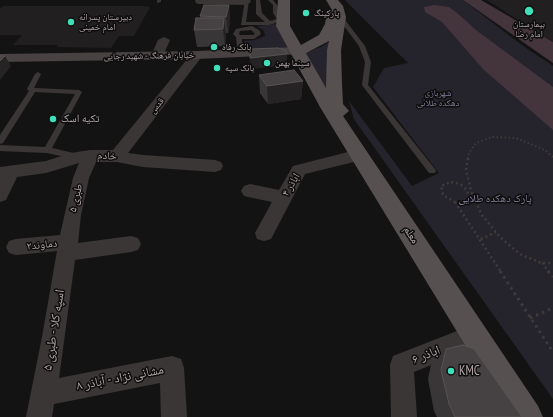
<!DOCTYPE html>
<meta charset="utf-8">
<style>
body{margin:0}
canvas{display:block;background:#141313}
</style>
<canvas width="553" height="417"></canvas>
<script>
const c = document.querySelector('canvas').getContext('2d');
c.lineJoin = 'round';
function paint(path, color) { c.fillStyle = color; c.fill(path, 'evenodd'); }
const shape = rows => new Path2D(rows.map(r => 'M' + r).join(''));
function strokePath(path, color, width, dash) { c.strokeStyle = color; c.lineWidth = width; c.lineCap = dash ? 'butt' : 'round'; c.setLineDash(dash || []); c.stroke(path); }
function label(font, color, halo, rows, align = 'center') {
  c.font = font + ' "PT Sans Narrow","Noto Naskh Arabic",sans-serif'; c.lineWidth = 3; c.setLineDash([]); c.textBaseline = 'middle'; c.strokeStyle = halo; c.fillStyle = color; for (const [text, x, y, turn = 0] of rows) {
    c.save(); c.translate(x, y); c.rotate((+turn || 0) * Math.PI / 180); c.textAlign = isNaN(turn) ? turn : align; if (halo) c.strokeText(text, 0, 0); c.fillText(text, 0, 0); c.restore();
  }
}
const built = shape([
 [487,0,553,0,553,42,523,23],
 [4,6,143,6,150,7,134,36,119,36,111,48,57,47,58,45,13,45,22,35,0,35,0,8]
]);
const green = shape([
 [345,0,463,0,523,46,553,66,553,399,354,119,349,101,412,186,439,173,373,87,384,68,408,63],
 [277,24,292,49,246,50,243,48,244,41,255,40,265,36,264,31,257,26],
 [330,41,329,97,306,52,321,47]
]);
const water = shape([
 [463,0,481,0,553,42,553,63],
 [434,5,449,7,456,12,476,30,553,87,553,130,483,69,442,22,425,12,424,7]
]);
const pathFar2 = shape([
 [468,159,469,153,476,143,492,137,516,138,545,150,553,157]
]);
const pathFar1 = shape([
 [468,158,466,170,472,194,482,215,500,237,520,254,541,263,553,263],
 [451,182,460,184,466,189,469,196,465,200,455,202,443,195,441,186,451,182],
 [455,202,501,272],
 [481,239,496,232],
 [542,263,549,272]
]);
const path = shape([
 [500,271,553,352],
 [548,271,553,277],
 [530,318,553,308]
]);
const service = shape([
 [157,0,161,0,161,2,157,3,157,0],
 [245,0,249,0,246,22,265,22,256,14,256,0,260,0,262,13,270,21,277,19,273,13,273,5,268,0,273,0,277,5,279,13,286,24,281,25,279,22,269,25,241,25,245,0],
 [338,16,342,16,365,46,371,62,368,85,435,169,436,171,435,173,429,173,362,85,365,62,359,46,338,18,338,16],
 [252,26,259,30,261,34,254,39,242,39,243,54,238,55,236,37,233,34,236,29,252,26],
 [251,30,255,34,253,35,240,35,239,34,240,31,251,30],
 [38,72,41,74,34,88,79,90,82,92,52,148,82,155,83,157,82,159,79,160,47,153,0,151,0,145,45,147,75,94,35,92,3,143,0,144,0,135,29,91,27,89,35,74,38,72]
]);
const minor = shape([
 [195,0,250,0,251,2,246,5,199,4,196,3,195,0],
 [164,37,170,40,163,56,157,60,153,59,151,56,158,40,164,37],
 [197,51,203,55,128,153,143,155,215,160,221,162,223,166,221,170,215,172,143,167,117,162,96,162,89,178,81,215,78,243,131,236,138,238,141,244,138,250,131,252,75,260,59,378,172,356,181,359,184,368,187,417,161,417,160,383,54,404,52,417,26,417,42,337,57,251,16,255,9,253,6,247,9,241,16,239,60,235,73,178,79,163,46,173,17,177,6,200,0,202,0,167,46,161,71,153,90,150,113,150,193,52,197,51],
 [360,149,366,151,368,155,366,159,305,174,271,239,264,241,257,239,255,233,272,202,244,196,241,191,244,186,250,184,279,190,293,166,360,149],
 [475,324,483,328,487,336,483,344,414,372,417,417,391,417,390,365,393,356,475,324]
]);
const secondary = shape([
 [299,47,304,48,306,51,304,54,197,59,0,62,0,54,197,51,299,47]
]);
const primary = shape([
 [278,0,290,0,290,26,301,45,319,35,325,24,327,14,332,10,326,0,338,0,343,6,346,17,341,50,342,84,343,104,349,111,343,116,538,406,543,417,509,417,320,107,276,26,278,0],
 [329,41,327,50,326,88,306,53,329,41]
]);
const wall = shape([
 [229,5,230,22,228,33,226,33,225,46,197,47,194,30,200,18,200,16],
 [259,75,303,81,301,99,268,104,260,93],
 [446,349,522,417,437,417,434,411,428,379,432,360]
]);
const shadedWall = shape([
 [229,5,230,22,228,33,226,17],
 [224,18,226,34,225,46,223,29],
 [287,54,287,65,251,69,250,58],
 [5,56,11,66,0,80,0,61],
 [303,81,301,99,268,104,267,86]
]);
const building = shape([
 [204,5,229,5,226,17,200,16,204,5],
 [196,18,224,18,223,29,194,30,196,18],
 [278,48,285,50,287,54,250,58,250,49,278,48],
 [0,56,5,56,0,61,0,56],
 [294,70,303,81,267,86,259,75,294,70],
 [463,345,474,349,522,417,455,417,449,404,441,370,446,349,463,345]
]);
const markers = [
 [529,11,5,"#40deb9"],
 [306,13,4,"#40deb9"],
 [71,22,4,"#40deb9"],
 [214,47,4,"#40deb9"],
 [267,63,4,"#40deb9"],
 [217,68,4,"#40deb9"],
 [53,119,4,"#40deb9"],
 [451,371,4,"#40deb9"]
];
const farPoinames = [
 ["پارکینگ",314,13],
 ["دبیرستان پسرانه",79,17],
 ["امام خمینی",79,27],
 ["بیمارستان",529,24,"center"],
 ["امام رضا",529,34,"center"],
 ["بانک رفاه",222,47],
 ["سینما بهمن",275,63],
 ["بانک سپه",225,68]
];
const farStreetnames = [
 ["خیابان فرهنگ - شهید رجایی",149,56,-1],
 ["قدس",157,106,-52]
];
const farParknames = [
 ["شهربازی",438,93],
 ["دهکده طلائی",438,103]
];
const poiNames = [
 ["تکیه اسک",61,119]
];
const streetNames = [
 ["خادم",107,156,2],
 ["اباذر ۴",291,185,-59],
 ["طبری ۵",76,198,-77],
 ["معلم",411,235,58],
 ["دماوند۲",42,245,-6]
];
const parkNames = [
 ["پارک دهکده طلایی",495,199]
];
const nearStreetnames = [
 ["اسپه کلا - طبری ۵",54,330,-81],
 ["اباذر ۶",426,355,-22],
 ["مشانی نژاد - آباذر ۸",120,378,-11]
];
const nearPoinames = [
 ["KMC",459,371]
];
paint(built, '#211f1f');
paint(green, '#25232b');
paint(water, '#44343c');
strokePath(pathFar2, '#403a3b', 2, [1.5, 2.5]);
strokePath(pathFar1, '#403a3b', 2.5, [2, 3]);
strokePath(path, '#403a3b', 3, [2.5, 4]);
paint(service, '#3b3636');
paint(minor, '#3b3636');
paint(secondary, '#484243');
paint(primary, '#575051');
paint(wall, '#393637');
paint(shadedWall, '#252323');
paint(building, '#464243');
strokePath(building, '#575253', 1);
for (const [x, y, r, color] of markers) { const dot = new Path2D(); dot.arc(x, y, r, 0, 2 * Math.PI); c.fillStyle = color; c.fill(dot); strokePath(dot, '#0f0e0e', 1.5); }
label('9px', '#b3a6a8', '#0f0e0e', farPoinames, 'left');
label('9px', '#b3a6a8', '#0f0e0e', farStreetnames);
label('9px', '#837e9c', '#0f0e0e', farParknames);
label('11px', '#b3a6a8', '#0f0e0e', poiNames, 'left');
label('11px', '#b3a6a8', '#0f0e0e', streetNames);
label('11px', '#837e9c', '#0f0e0e', parkNames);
label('13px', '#b3a6a8', '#0f0e0e', nearStreetnames);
label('13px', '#b3a6a8', '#0f0e0e', nearPoinames, 'left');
</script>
